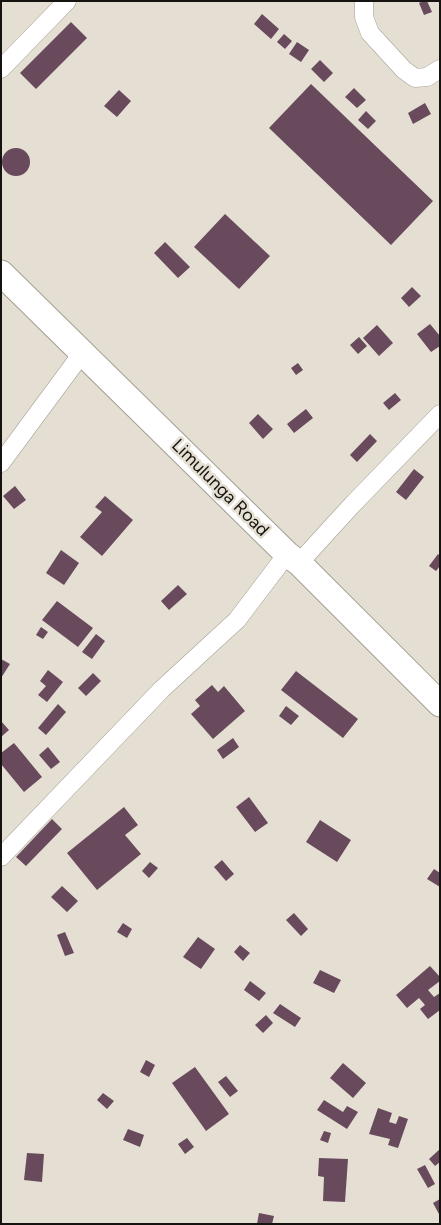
<!DOCTYPE html>
<style>
body{margin:0}
#map{position:relative;width:441px;height:1225px;overflow:hidden;background:#e4dfd2;font-family:Figtree,sans-serif}
canvas{display:block}
.frame{position:absolute;inset:0;border:2px solid #14130f;pointer-events:none}
</style>
<div id="map">
<canvas width="441" height="1225"></canvas>
<div class="frame"></div>
</div>
<script>
const c = document.querySelector('canvas').getContext('2d');
c.lineJoin = 'round';
function paint(path, color) { c.fillStyle = color; c.fill(path, 'evenodd'); }
const shape = rows => new Path2D(rows.map(r => 'M' + r).join(''));
function strokePath(path, color, width, dash) { c.strokeStyle = color; c.lineWidth = width; c.lineCap = dash ? 'butt' : 'round'; c.setLineDash(dash || []); c.stroke(path); }
function label(font, color, halo, rows, align = 'center') {
  c.font = font + ' Figtree,sans-serif'; c.lineWidth = 5; c.setLineDash([]); c.textBaseline = 'middle'; c.strokeStyle = halo; c.fillStyle = color; for (const [text, x, y, turn = 0] of rows) {
    c.save(); c.translate(x, y); c.rotate((+turn || 0) * Math.PI / 180); c.textAlign = isNaN(turn) ? turn : align; if (halo) c.strokeText(text, 0, 0); c.fillText(text, 0, 0); c.restore();
  }
}
const building = shape([
 [423,1,427,1,432,12,424,15,419,3],
 [262,14,279,29,271,39,254,24],
 [71,22,87,38,36,89,20,73],
 [284,34,292,41,285,49,277,42],
 [297,42,309,50,301,62,289,54],
 [320,60,333,73,324,82,311,69],
 [311,84,433,201,391,245,269,128],
 [354,88,366,100,357,108,345,97],
 [119,90,131,101,117,117,104,106],
 [425,103,431,114,413,124,408,113],
 [366,111,376,121,368,129,358,120],
 '2 162a14 14 0 1 1 28 0a14 14 0 1 1-28 0Z',
 [225,214,270,256,239,289,194,247],
 [165,242,190,267,178,278,154,253],
 [412,287,421,296,409,307,401,298],
 [430,324,440,336,440,346,431,352,417,334],
 [377,325,393,343,379,356,363,338],
 [359,337,367,346,358,354,350,345],
 [298,363,303,370,296,375,291,368],
 [395,393,401,400,389,410,383,403],
 [306,409,313,418,294,433,287,424],
 [258,414,273,429,263,439,249,423],
 [370,434,377,441,357,462,350,455],
 [414,469,424,477,406,500,396,492],
 [15,486,26,500,14,509,3,496],
 [105,496,133,520,102,556,80,537,102,512,95,507],
 [61,550,79,563,64,585,46,573],
 [438,554,440,556,440,566,436,571,429,566],
 [178,585,187,594,169,610,161,601],
 [57,601,93,628,78,647,42,620],
 [41,627,48,632,43,639,36,635],
 [96,634,105,641,92,659,82,652],
 [1,659,10,664,1,678],
 [48,670,63,682,47,702,38,695,46,686,40,681],
 [296,671,358,719,343,738,281,690],
 [93,673,101,681,86,696,78,688],
 [212,685,218,692,224,686,245,711,213,739,191,714,200,706,195,700],
 [58,704,66,712,46,735,38,728],
 [286,706,299,716,291,725,279,716],
 [1,721,9,730,1,737],
 [233,738,239,747,223,759,217,750],
 [14,743,42,777,24,792,1,764,1,753],
 [48,747,60,762,51,769,39,755],
 [249,797,268,823,255,832,236,807],
 [124,807,138,825,125,835,141,854,97,890,67,853],
 [52,819,62,829,26,866,16,857],
 [320,820,351,840,337,862,306,842],
 [222,860,234,874,226,881,214,867],
 [150,862,158,868,149,878,142,871],
 [434,869,440,873,440,887,427,879],
 [62,886,78,901,67,912,51,897],
 [294,913,308,929,301,936,286,920],
 [123,923,132,929,127,938,117,932],
 [65,932,74,953,65,956,57,935],
 [198,937,215,949,201,969,183,957],
 [240,945,250,953,243,961,234,952],
 [430,966,440,977,440,981,428,990,434,997,440,993,440,1010,428,1019,420,1009,425,1005,419,998,407,1008,396,995],
 [320,970,341,980,334,993,313,983],
 [250,981,266,993,259,1001,244,990],
 [280,1004,301,1018,295,1027,273,1013],
 [266,1015,273,1023,263,1033,255,1025],
 [146,1060,155,1065,149,1077,140,1072],
 [343,1063,366,1083,353,1098,330,1078],
 [195,1067,229,1114,206,1131,172,1083],
 [226,1076,238,1091,230,1097,218,1082],
 [103,1093,114,1101,107,1109,97,1100],
 [324,1100,343,1112,347,1106,358,1112,347,1129,317,1110],
 [378,1108,392,1113,389,1122,396,1124,399,1116,408,1119,398,1148,388,1145,390,1139,369,1134],
 [128,1129,144,1135,140,1147,123,1140],
 [324,1131,331,1133,328,1143,320,1140],
 [187,1138,194,1147,185,1154,178,1144],
 [440,1149,440,1162,435,1166,429,1159],
 [27,1153,44,1154,42,1182,24,1180],
 [319,1158,348,1159,345,1202,323,1201,324,1177,318,1176],
 [425,1165,435,1184,428,1188,417,1169],
 [440,1199,440,1216,433,1203],
 [259,1213,274,1216,272,1224,257,1224]
]);
const minor = shape([
 [364,1,364,17,370,33,404,70,415,78,427,77,440,69],
 [1,69,67,1],
 [1,463,83,352],
 [299,563,352,505,440,414],
 [1,857,162,689,237,620,287,554]
]);
const secondary = shape([
 [1,273,287,554,299,563,440,704]
]);
const streetNames = [
 ["Limulunga Road",220,488,45]
];
paint(building, '#684a5c');
strokePath(minor, '#a4a094', 19);
strokePath(secondary, '#a4a094', 27);
strokePath(minor, '#fff', 18);
strokePath(secondary, '#fff', 25);
label('18px', '#14130f', '#e4dfd2', streetNames);
</script>
